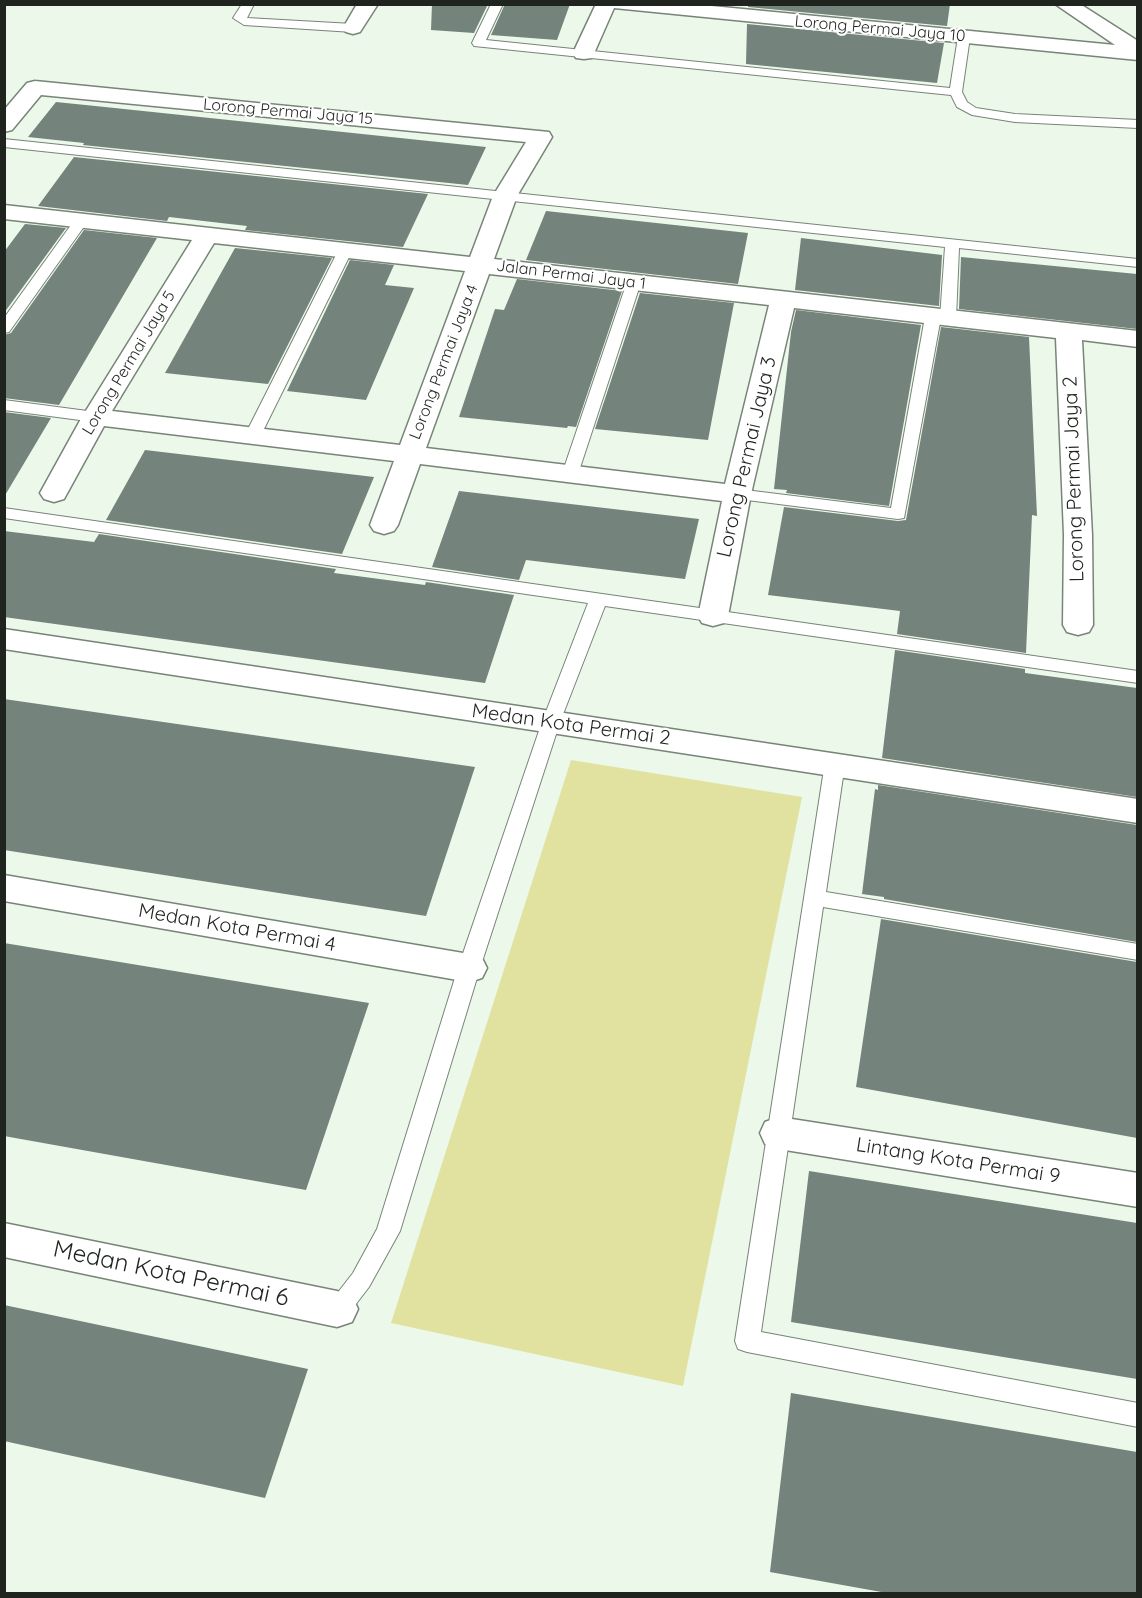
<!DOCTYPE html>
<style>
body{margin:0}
#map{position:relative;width:1142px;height:1598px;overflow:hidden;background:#ebf8ea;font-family:Quicksand,sans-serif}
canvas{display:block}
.frame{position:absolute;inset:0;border:6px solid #1f241f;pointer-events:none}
</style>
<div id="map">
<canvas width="1142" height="1598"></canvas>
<div class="frame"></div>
</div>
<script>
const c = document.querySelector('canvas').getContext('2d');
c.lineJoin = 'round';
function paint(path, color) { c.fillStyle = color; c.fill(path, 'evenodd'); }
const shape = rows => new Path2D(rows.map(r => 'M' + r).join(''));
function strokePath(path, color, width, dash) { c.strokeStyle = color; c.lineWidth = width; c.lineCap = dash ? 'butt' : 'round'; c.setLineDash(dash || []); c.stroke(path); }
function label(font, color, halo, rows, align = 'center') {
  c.font = font + ' Quicksand,sans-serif'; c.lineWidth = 4.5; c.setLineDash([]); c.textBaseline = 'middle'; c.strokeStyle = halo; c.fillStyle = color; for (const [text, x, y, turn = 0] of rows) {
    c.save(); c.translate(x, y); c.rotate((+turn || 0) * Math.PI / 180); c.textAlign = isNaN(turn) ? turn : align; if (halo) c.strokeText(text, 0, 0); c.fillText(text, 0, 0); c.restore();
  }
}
const green = shape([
 [571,760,802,797,683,1386,391,1323]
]);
const building = shape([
 [432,4,488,4,474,33,431,30],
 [505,4,570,4,557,40,491,35],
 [748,4,950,4,947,26,748,7],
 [747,24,944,43,937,83,746,64],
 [56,102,105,107,486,147,468,185,83,145,84,143,28,137],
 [74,157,428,194,403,247,245,230,247,226,169,217,167,221,38,206],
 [546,211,748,233,738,284,526,260],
 [25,224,66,228,4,313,4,252],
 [84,230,157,238,59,405,4,398,4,335,11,333],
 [801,238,942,255,939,306,795,290],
 [235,248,332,258,268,384,165,373],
 [961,257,1137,274,1137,329,959,309],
 [350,260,394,265,385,285,414,288,366,400,287,391],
 [517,279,622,291,576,427,568,426,567,428,459,417,495,309,504,310],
 [640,293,734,303,708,440,595,429],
 [796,310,921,325,889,506,786,493,787,490,774,489,791,332],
 [941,327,1029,337,1037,516,1032,515,1026,653,897,634,900,611,768,595,784,507,898,521,906,520],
 [4,412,51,418,4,497],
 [145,450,374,477,342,554,106,520],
 [459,491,699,519,685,579,526,560,519,580,432,567],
 [4,531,94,542,99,534,336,569,334,573,425,585,426,582,514,595,485,683,4,617],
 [895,650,1025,669,1025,673,1137,688,1137,797,882,758],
 [4,699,475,767,426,916,4,850],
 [878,785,1137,825,1137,942,884,899,884,897,862,894,875,789,878,790],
 [881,919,1137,962,1137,1138,856,1087],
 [4,943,369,1003,306,1190,4,1136],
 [809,1171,1137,1223,1137,1379,791,1322],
 [4,1305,308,1369,265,1498,4,1441],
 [791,1393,1137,1452,1137,1593,887,1593,770,1572]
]);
const lane = shape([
 [242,4,254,4,247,18,353,24,359,28,353,32,244,25,233,18,242,4],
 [491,4,503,4,486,40,950,88,958,37,964,33,970,37,962,92,967,102,976,108,1015,114,1138,120,1138,128,1015,122,972,115,957,107,951,95,474,46,472,43,491,4],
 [4,139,1138,259,1138,267,959,248,956,318,948,323,940,318,945,247,4,147,4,139],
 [81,217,88,221,9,332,4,333,4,318,76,218,81,217],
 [346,245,353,249,261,435,253,440,247,438,245,435,339,249,346,245],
 [634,278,641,282,578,474,570,479,564,478,562,474,627,282,634,278],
 [933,312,941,317,904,518,898,519,731,498,729,494,731,490,737,489,891,508,925,317,933,312],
 [4,400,95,412,103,417,95,422,4,410,4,400],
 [4,508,1138,671,1138,683,605,606,560,722,480,968,400,1231,369,1287,346,1317,337,1320,328,1317,325,1309,353,1273,377,1229,458,968,542,722,588,603,4,518,4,508],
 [835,756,842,758,845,763,826,892,1138,944,1138,960,823,907,761,1332,1138,1403,1138,1427,747,1352,738,1349,735,1341,825,763,828,758,835,756]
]);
const street = shape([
 [357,4,378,4,360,32,353,34,346,32,343,28,357,4],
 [596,4,691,4,1115,45,1055,4,1080,4,1138,41,1138,60,614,8,592,58,584,59,576,58,573,53,596,4],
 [35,81,549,132,552,137,517,196,494,259,1138,331,1138,347,1082,340,1092,535,1093,625,1089,632,1078,635,1067,632,1063,625,1064,535,1056,338,794,308,751,494,728,616,724,623,713,626,702,623,698,616,722,501,420,464,398,525,394,531,384,534,374,531,370,525,394,461,104,426,64,499,54,502,44,499,40,493,82,417,192,240,4,219,4,205,470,257,493,196,526,142,41,95,12,130,4,132,4,110,27,83,35,81],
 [214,243,465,271,400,445,112,411,214,243],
 [489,274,769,305,725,484,426,448,489,274],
 [4,629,1138,799,1138,823,4,649,4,629],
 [4,875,469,954,482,958,487,968,482,978,469,982,4,901,4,875],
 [779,1117,1138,1173,1138,1207,779,1149,765,1144,760,1133,765,1122,779,1117],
 [4,1223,337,1291,352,1296,358,1309,352,1322,337,1327,4,1257,4,1223]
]);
const farStreetnames = [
 ["Lorong Permai Jaya 10",880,29,5],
 ["Lorong Permai Jaya 15",288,112,5],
 ["Jalan Permai Jaya 1",571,275,7],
 ["Lorong Permai Jaya 4",444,362,-69],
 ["Lorong Permai Jaya 5",129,363,-59]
];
const streetNames = [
 ["Lorong Permai Jaya 3",747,457,-77],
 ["Lorong Permai Jaya 2",1074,479,-92],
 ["Medan Kota Permai 2",571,725,8],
 ["Medan Kota Permai 4",237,928,10],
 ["Lintang Kota Permai 9",958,1161,9]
];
const nearStreetnames = [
 ["Medan Kota Permai 6",171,1274,12]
];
paint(green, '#e2e2a0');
paint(building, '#74837b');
strokePath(lane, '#788478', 2);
strokePath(street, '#788478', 3);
paint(lane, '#fff');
paint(street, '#fff');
label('16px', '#1f241f', '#fff', farStreetnames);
label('20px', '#1f241f', '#fff', streetNames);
label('24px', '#1f241f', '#fff', nearStreetnames);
</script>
